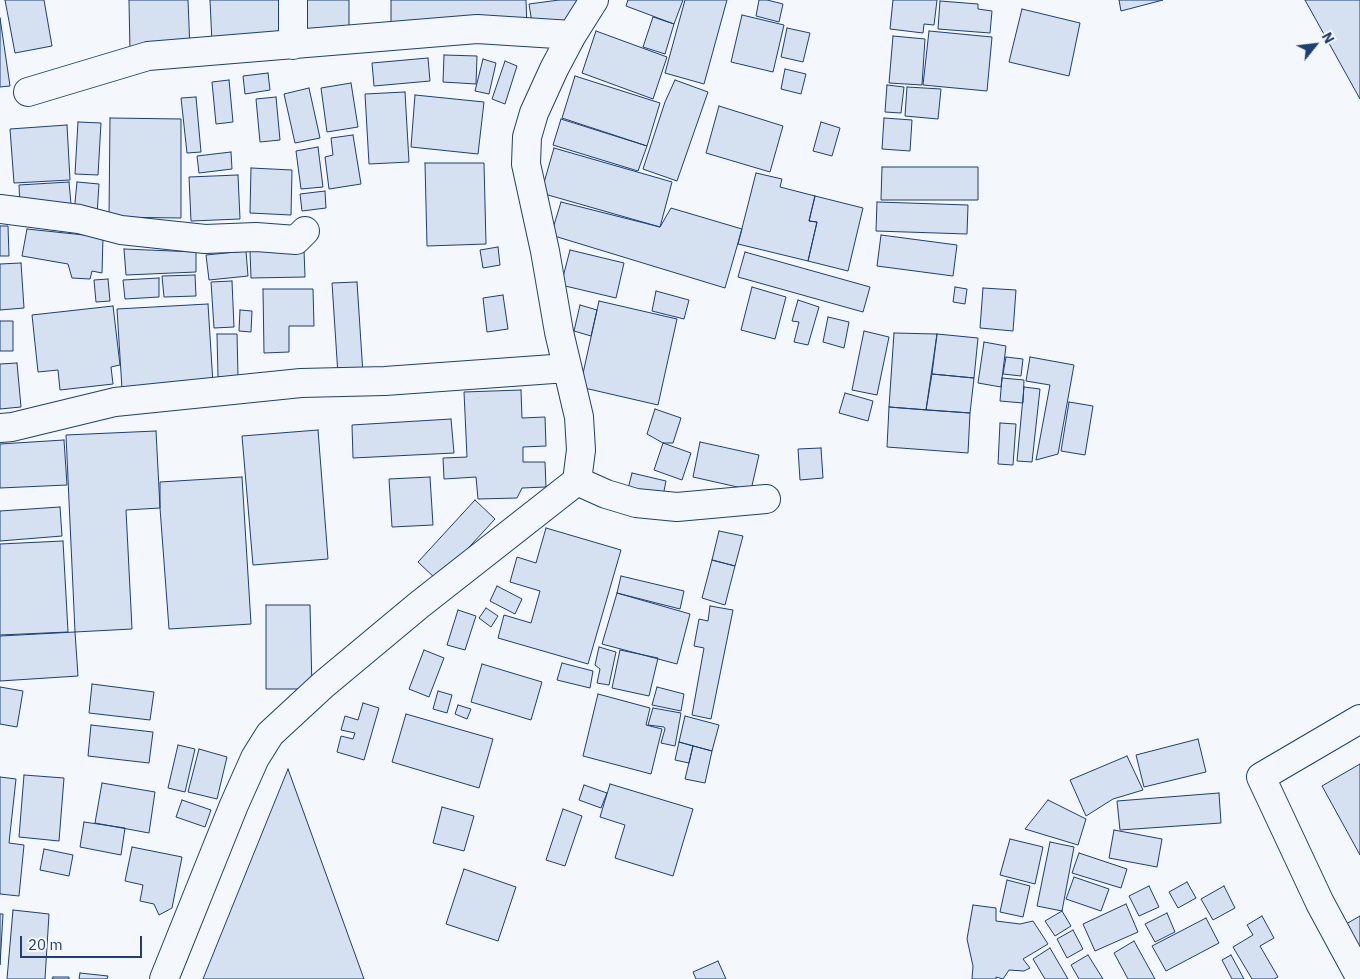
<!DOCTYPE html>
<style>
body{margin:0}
#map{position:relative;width:1360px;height:979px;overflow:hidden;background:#f4f7fb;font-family:"IBM Plex Sans",sans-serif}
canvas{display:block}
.north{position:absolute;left:1290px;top:20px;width:50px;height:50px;-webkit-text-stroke:4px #f4f7fb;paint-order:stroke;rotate:61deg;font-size:14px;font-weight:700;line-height:20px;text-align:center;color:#1d3f73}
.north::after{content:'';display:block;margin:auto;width:18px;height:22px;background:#1d3f73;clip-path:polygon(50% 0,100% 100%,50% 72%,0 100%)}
.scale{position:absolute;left:20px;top:936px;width:122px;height:22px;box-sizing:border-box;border:2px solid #1d3f73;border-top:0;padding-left:6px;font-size:15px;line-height:18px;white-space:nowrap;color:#1d3f73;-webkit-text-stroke:4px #f4f7fb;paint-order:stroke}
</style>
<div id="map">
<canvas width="1360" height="979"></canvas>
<div class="north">N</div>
<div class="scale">20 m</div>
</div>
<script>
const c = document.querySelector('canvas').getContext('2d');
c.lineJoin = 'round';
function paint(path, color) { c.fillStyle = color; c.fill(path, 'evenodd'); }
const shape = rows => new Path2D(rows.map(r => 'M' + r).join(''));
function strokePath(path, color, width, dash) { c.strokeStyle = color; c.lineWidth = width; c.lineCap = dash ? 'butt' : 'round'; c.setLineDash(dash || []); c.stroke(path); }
const building = shape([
 [5,0,44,0,52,46,15,53,5,0],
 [129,0,188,0,190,50,130,52,129,0],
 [210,0,281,0,283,40,212,43,210,0],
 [307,0,349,0,349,35,307,35,307,0],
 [391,0,526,0,527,28,391,30,391,0],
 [559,0,591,0,577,23,532,23,529,4,559,0],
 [628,0,683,0,674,24,626,6,628,0],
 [685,0,727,0,704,84,665,73,685,0],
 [759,0,767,0,783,4,779,22,756,16,759,0],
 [893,0,937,0,934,25,924,24,923,33,890,29,893,0],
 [1119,0,1163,0,1121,11,1119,0],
 [1305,0,1360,0,1360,99,1305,0],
 [940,1,978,4,978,9,992,11,990,33,938,29,940,1],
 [1022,9,1080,23,1069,76,1009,62,1022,9],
 [742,15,784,25,773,72,731,62,742,15],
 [653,17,674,24,665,54,643,47,653,17],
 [0,18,10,86,0,87,0,18],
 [787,28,810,33,803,62,781,57,787,28],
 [596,31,667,57,653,99,582,73,596,31],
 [929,31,992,37,987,91,923,85,929,31],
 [893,36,925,39,922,85,889,83,893,36],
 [444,55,477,56,476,84,443,82,444,55],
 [428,58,430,81,374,86,372,63,428,58],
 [483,59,496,63,489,94,475,91,483,59],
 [505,61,517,66,505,104,492,99,505,61],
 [785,69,806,74,801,94,781,89,785,69],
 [268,73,270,90,245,94,243,76,268,73],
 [575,76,660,103,647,146,562,118,575,76],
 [229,80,233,122,216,124,212,82,229,80],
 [675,80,708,92,677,181,643,169,665,102,675,80],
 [351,83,358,127,327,132,321,88,351,83],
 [887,85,904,87,901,113,885,112,887,85],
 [907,87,941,89,938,119,905,116,907,87],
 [309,88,320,138,295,143,284,94,309,88],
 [405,92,409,162,369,164,365,94,405,92],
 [415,95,484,102,478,154,411,147,415,95],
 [196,97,201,152,187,153,181,98,196,97],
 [276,97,280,140,260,142,256,99,276,97],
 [719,106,783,126,770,172,706,153,719,106],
 [110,118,181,119,181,218,109,217,110,118],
 [884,118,912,120,910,151,882,149,884,118],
 [561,119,647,146,638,171,553,145,561,119],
 [78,122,101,123,98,175,75,174,78,122],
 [821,122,840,128,832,156,813,151,821,122],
 [67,125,70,180,14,183,10,129,67,125],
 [353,135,361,184,329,189,325,157,333,155,331,138,353,135],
 [318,147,323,187,301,189,296,151,318,147],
 [554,148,672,182,660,227,541,193,554,148],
 [231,152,232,169,199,173,197,156,231,152],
 [425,163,484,163,486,244,427,246,425,163],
 [882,167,978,167,978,200,881,200,882,167],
 [251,168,292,170,291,215,250,213,251,168],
 [756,173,782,179,780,187,815,196,809,221,817,222,808,261,738,244,756,173],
 [238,175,240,219,191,221,189,177,238,175],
 [69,182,71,204,20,207,19,185,69,182],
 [77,182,99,184,97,215,74,213,77,182],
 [325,191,326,208,302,211,300,194,325,191],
 [815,196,863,208,848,271,808,261,817,222,809,221,815,196],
 [561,202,660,227,671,208,742,229,725,288,551,235,561,202],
 [877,202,968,205,967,234,876,231,877,202],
 [0,226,8,226,9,256,0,256,0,226],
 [27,229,103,237,102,273,92,271,90,279,72,278,68,264,22,256,27,229],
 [881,235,957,245,953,276,877,266,881,235],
 [498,247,500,265,483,268,480,250,498,247],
 [124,249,196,252,196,272,126,275,124,249],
 [304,250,305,277,251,278,250,251,304,250],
 [570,250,624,263,616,298,561,285,570,250],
 [246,251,248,276,209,280,206,255,246,251],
 [745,252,870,287,863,312,738,277,745,252],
 [21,263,24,308,0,310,0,264,21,263],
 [195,275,196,296,164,297,162,276,195,275],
 [159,278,159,297,125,299,123,280,159,278],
 [108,279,110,301,96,302,94,280,108,279],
 [232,281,234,327,214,328,211,282,232,281],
 [357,282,363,374,338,375,332,283,357,282],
 [752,287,786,297,775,339,741,330,752,287],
 [955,287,967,289,965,304,953,302,955,287],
 [983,288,1016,290,1013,331,980,328,983,288],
 [263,289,313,289,314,326,289,326,289,352,264,353,263,289],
 [656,291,689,300,684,319,652,311,656,291],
 [503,295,508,329,487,332,483,298,503,295],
 [798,300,819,307,808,345,794,342,799,322,792,321,798,300],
 [599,301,677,319,658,405,580,387,599,301],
 [208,304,213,384,122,389,117,309,208,304],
 [580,305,597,310,591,336,574,331,580,305],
 [113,306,120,365,111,367,113,384,60,390,58,370,38,372,32,315,113,306],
 [240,310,252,311,251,332,239,331,240,310],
 [828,317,849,322,844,348,823,342,828,317],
 [0,321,13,321,13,351,0,351,0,321],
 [864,331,889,337,877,395,852,390,864,331],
 [894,333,937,334,926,410,889,407,894,333],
 [217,334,237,334,238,376,218,377,217,334],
 [937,334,978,338,974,378,932,374,937,334],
 [984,342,1006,346,1001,387,978,383,984,342],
 [1006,357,1023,359,1021,376,1003,374,1006,357],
 [1030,357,1074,365,1058,454,1036,460,1050,385,1026,381,1030,357],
 [17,363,21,407,0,409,0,364,17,363],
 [932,374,974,378,970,413,926,410,932,374],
 [1002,378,1024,380,1023,403,1000,401,1002,378],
 [1024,387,1040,389,1032,462,1017,461,1024,387],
 [521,390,522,418,545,417,546,446,523,447,523,462,545,462,546,487,522,488,517,498,478,499,476,477,444,479,443,458,467,457,464,392,521,390],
 [845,393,873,401,868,421,839,413,845,393],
 [1069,402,1093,406,1085,455,1061,451,1069,402],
 [889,407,970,413,968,453,887,447,889,407],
 [655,409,681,418,673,443,663,443,647,434,655,409],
 [451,419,454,453,353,458,352,425,451,419],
 [1000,423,1016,424,1013,465,998,464,1000,423],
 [318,430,328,559,253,565,242,436,318,430],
 [156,431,160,508,126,510,132,629,75,632,66,435,156,431],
 [64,440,67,485,0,488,0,444,64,440],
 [700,442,759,455,751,490,693,477,700,442],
 [663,443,691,453,682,480,654,470,663,443],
 [821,448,823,478,800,480,798,449,821,448],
 [632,473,666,481,662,501,627,493,632,473],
 [242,477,251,624,169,629,160,508,160,482,242,477],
 [430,477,433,525,392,527,389,479,430,477],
 [475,500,495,519,438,581,418,562,475,500],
 [60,507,62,536,0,541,0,511,60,507],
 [546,528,621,550,588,664,498,638,504,615,531,623,540,591,510,582,517,557,536,563,546,528],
 [719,531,743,536,735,566,712,560,719,531],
 [63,541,68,632,0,635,0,544,63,541],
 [712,560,735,566,725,605,702,598,712,560],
 [621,576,684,591,680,609,617,593,621,576],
 [497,586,522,599,515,614,490,601,497,586],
 [617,593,690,614,677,664,602,644,617,593],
 [266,605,310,605,312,689,266,689,266,605],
 [710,606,733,610,711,719,692,715,704,648,694,646,699,619,708,621,710,606],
 [486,608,498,616,491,627,479,618,486,608],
 [458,610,476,616,465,650,447,645,458,610],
 [75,632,78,676,0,681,0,636,75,632],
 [599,647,616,652,609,685,597,683,600,669,595,665,599,647],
 [424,650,444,658,429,697,409,689,424,650],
 [620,650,658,658,649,696,612,688,620,650],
 [562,663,593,671,590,688,557,680,562,663],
 [482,664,542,682,531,720,471,702,482,664],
 [92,684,154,692,150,720,89,713,92,684],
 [0,687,23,691,17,727,0,724,0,687],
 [657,687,684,694,681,711,652,705,657,687],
 [438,691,452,695,447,713,433,709,438,691],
 [598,694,650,708,646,725,662,729,651,774,583,756,598,694],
 [363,703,379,708,364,760,337,752,341,736,353,739,355,733,341,730,345,716,358,720,363,703],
 [458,705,471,709,467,719,455,714,458,705],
 [653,708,681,713,675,746,661,743,665,729,664,727,648,725,653,708],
 [406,714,493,739,479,788,392,762,406,714],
 [685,716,719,725,712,751,679,742,685,716],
 [91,725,153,732,149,763,88,756,91,725],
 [1198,739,1206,772,1144,787,1136,755,1198,739],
 [679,742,693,746,689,763,675,760,679,742],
 [178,745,195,749,185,792,168,788,178,745],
 [693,746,712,751,705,783,685,779,693,746],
 [199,749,227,757,217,799,188,792,199,749],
 [1127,756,1143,790,1113,799,1086,816,1070,780,1127,756],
 [1360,764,1360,855,1322,786,1360,764],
 [288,769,364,979,203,979,288,769],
 [24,775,64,778,59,841,19,837,24,775],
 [0,777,16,779,9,843,24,845,19,896,0,894,0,777],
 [102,783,155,792,149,833,95,823,102,783],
 [610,784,693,809,673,876,615,858,625,825,600,817,610,784],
 [584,785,607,793,601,808,579,800,584,785],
 [1219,793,1221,823,1120,830,1117,801,1219,793],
 [182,800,211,810,205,827,176,817,182,800],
 [1048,800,1086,819,1078,845,1025,829,1048,800],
 [442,807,474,816,464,851,433,843,442,807],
 [563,809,582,816,565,866,546,860,563,809],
 [84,822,125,828,121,855,80,847,84,822],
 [1114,830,1162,839,1157,867,1109,858,1114,830],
 [1010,839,1043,847,1035,884,1000,875,1010,839],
 [1050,842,1074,847,1062,911,1037,906,1050,842],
 [132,847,182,857,172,908,159,915,154,904,140,901,143,885,125,881,132,847],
 [44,849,73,855,69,876,40,870,44,849],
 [1079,853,1127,869,1121,888,1072,873,1079,853],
 [464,869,516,887,498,941,446,924,464,869],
 [1074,877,1109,889,1101,911,1066,899,1074,877],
 [1007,880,1030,886,1023,917,1000,912,1007,880],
 [1187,882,1196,898,1178,908,1169,892,1187,882],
 [1149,886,1159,907,1139,916,1129,896,1149,886],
 [1224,886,1235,908,1213,920,1201,899,1224,886],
 [1126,904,1138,932,1095,951,1083,924,1126,904],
 [973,905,996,908,996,921,1020,924,1033,921,1048,944,1023,959,1030,968,1024,971,1009,970,1003,979,996,977,996,979,972,979,973,966,967,939,973,905],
 [13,910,49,914,45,979,7,979,13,910],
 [1062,911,1071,926,1055,936,1045,921,1062,911],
 [1167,913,1175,932,1155,942,1145,924,1167,913],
 [0,914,3,914,0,965,0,914],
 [1262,916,1274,938,1260,946,1278,977,1274,979,1252,979,1233,947,1253,935,1247,925,1262,916],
 [1360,916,1360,949,1346,924,1360,916],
 [1206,918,1219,943,1166,971,1152,946,1206,918],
 [1073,930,1083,949,1067,958,1057,939,1073,930],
 [1134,941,1155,979,1128,979,1114,953,1134,941],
 [1050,948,1068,979,1045,979,1033,959,1050,948],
 [1088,955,1103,979,1079,979,1071,965,1088,955],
 [1231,955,1244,979,1232,979,1222,960,1231,955],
 [718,961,726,979,696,979,693,972,718,961],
 [80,973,108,976,107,979,79,979,80,973],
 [53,977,69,977,69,979,52,979,53,977]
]);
const minor = shape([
 [293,0,293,45],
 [28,92,148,56,477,29,572,35],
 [0,209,79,219,121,230,205,239,256,237,296,240,305,231],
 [0,428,12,427,115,402,301,383,385,381,567,368],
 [577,481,606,494,636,503,677,507,766,499],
 [1360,719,1261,777,1320,903,1360,977],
 [164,979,234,805,255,758,270,734,323,685,419,605,577,481,581,450,579,417,559,332,545,251,526,164,527,137,534,113,554,69,572,35,594,0]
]);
paint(building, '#d5e0f0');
strokePath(building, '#1d3f73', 1);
strokePath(minor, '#1d3f73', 30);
strokePath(minor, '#f4f7fb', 28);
</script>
